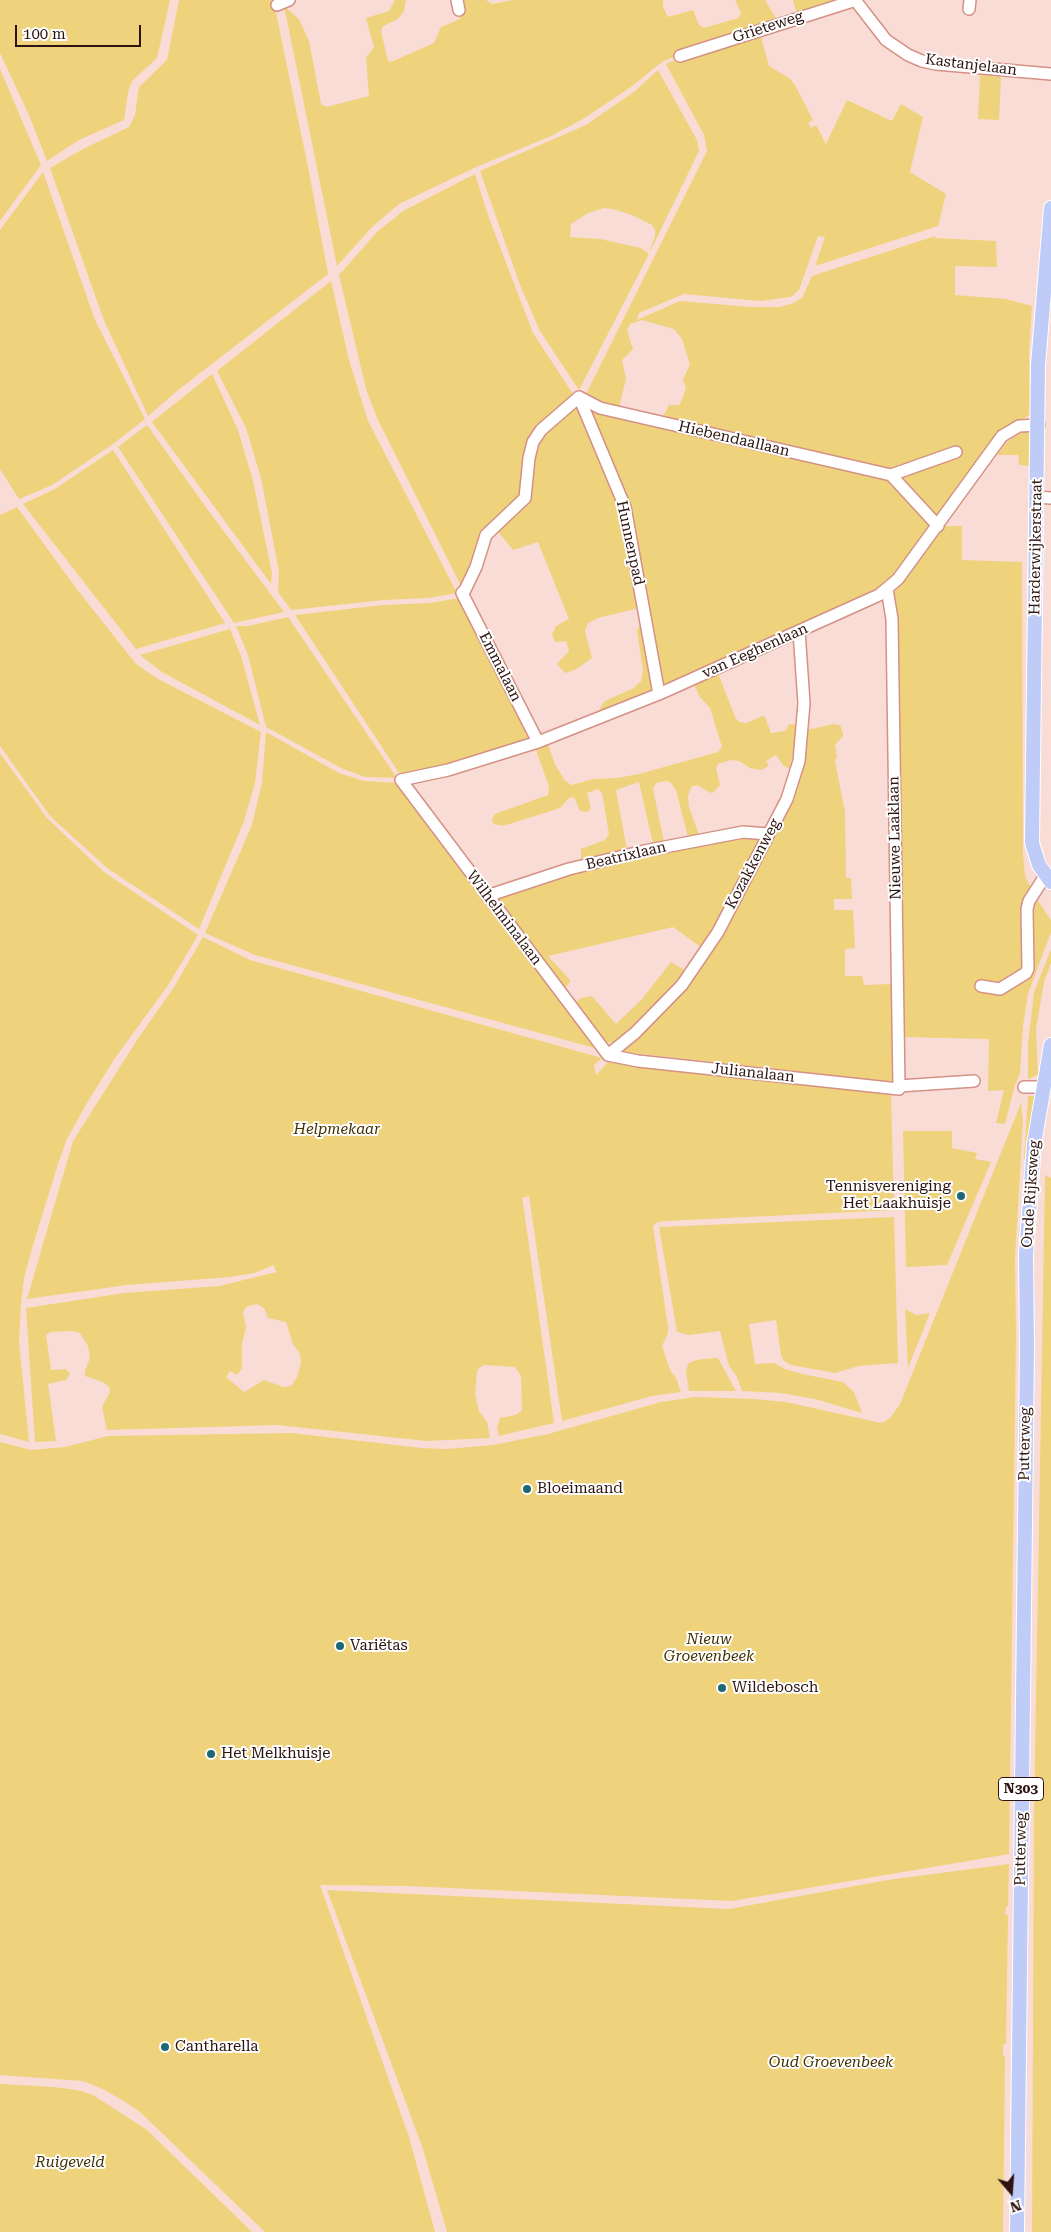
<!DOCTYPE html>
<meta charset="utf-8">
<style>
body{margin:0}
#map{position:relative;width:1051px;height:2232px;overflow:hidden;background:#f9dcd6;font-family:"Roboto Serif",serif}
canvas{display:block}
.north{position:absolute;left:986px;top:2167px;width:50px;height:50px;-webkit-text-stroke:4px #fff;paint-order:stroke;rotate:162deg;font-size:14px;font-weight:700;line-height:20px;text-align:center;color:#2c130f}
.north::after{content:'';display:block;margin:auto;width:18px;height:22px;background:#2c130f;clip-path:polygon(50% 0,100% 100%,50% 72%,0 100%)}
.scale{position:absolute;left:15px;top:25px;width:126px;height:22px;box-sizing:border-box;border:2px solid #2c130f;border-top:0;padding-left:6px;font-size:15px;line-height:18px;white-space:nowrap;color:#2c130f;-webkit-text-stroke:4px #fff;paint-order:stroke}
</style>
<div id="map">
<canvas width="1051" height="2232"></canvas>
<div class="north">N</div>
<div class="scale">100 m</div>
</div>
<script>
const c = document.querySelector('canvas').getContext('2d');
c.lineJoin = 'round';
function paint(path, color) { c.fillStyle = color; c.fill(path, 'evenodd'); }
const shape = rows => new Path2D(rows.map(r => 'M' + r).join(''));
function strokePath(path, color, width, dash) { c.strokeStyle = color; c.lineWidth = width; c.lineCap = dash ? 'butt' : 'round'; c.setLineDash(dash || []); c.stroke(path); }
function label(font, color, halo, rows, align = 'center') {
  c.font = font + ' "Roboto Serif",serif'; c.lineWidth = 4; c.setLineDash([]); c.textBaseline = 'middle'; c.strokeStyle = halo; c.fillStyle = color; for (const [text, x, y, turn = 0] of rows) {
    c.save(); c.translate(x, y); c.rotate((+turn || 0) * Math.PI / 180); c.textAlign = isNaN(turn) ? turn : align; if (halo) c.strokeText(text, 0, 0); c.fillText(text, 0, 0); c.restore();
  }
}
const green = shape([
 [0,0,170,0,157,58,132,81,128,92,124,120,79,140,47,161,28,113,0,53],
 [179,0,271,0,275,8,309,172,328,274,177,391,148,416,103,318,50,168,83,149,129,127,135,115,139,87,167,60],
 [395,0,406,0,404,11,398,19,383,26,381,31,388,61,391,62,434,43,441,27,460,19,457,0,486,0,492,4,513,0,663,0,663,7,668,17,693,10,699,25,704,28,738,18,741,13,735,0,765,0,777,20,663,61,631,87,583,119,551,136,474,168,399,204,371,228,337,266,284,6,299,19,309,41,321,104,326,107,369,96,366,58,374,47,366,18,389,11],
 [793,0,833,0,832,4,797,14],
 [760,33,769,66,789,78,795,85,813,120,808,123,811,128,816,125,826,144,847,100,892,121,901,104,923,117,910,172,946,194,938,226,815,266,825,237,818,236,799,290,791,297,760,301,684,294,639,313,637,320,680,301,751,307,779,307,791,304,802,298,812,276,935,236,935,238,996,241,997,267,955,266,955,295,1006,299,1032,306,1029,352,1030,415,1011,425,993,441,936,517,901,478,958,457,892,470,663,417,669,405,679,405,681,402,686,389,683,379,690,365,682,339,674,329,642,320,630,324,627,330,633,349,622,360,626,379,619,407,585,396,707,151,704,135,666,64,681,57],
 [0,69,41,165,0,221],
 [658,70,697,140,699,151,648,256,579,390,540,331,520,285,480,171,586,125,635,91],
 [604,208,613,209,632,215,652,225,655,230,655,236,649,254,641,248,600,239,570,237,571,224,588,213],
 [980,75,1001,77,999,120,978,119],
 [43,172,95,320,145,419,113,444,52,485,19,499,0,469,0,230],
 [475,174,489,218,533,333,575,397,539,428,521,496,490,526,462,588,377,418,366,389,339,275,377,232,403,211],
 [331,281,349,360,368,421,457,593,429,598,383,600,291,610,278,592,279,572,261,478,246,428,217,371],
 [212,374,238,430,253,481,272,573,271,584,152,422],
 [577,407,615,496,639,608,598,618,588,623,585,631,592,658,575,670,565,673,557,664,569,651,566,641,555,642,552,634,556,626,569,619,538,542,513,550,496,529,529,496,533,484,535,451,538,441,546,432],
 [591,410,887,479,930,525,891,577,880,587,662,687,626,495],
 [147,425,208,510,284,612,234,623,118,447],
 [1030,429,1029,466,1019,465,1018,455,997,455,1006,443,1017,435],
 [113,450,225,623,136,649,23,504,55,489],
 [17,507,76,588,136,664,158,679,261,732,255,783,244,821,199,929,107,868,50,816,0,746,0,515],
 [945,526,962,526,962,560,1022,562,1023,854,1025,876,1032,890,1025,969,1002,983,980,980,980,987,1000,990,1032,968,1034,958,1031,915,1036,898,1051,920,1051,932,1028,994,1023,1026,1020,1073,1014,1088,1005,1124,996,1123,1004,1090,988,1091,989,1039,899,1037,894,592,903,583],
 [459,598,534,740,446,767,401,776,295,615,383,605,430,603],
 [288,617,397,778,365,777,341,768,266,727,248,655,236,626,248,626],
 [642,623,653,691,600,714,600,708,605,701,634,688,641,681,643,670,637,630],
 [230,629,241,656,260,725,162,672,140,655],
 [718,673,735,717,739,722,746,723,763,716,765,717,771,733,785,731,789,724,797,725,797,729,790,769,783,765,776,755,766,761,769,766,761,770,750,768,739,761,731,760,718,764,716,768,720,785,714,792,711,793,697,785,691,787,688,796,689,807,699,835,688,837,676,790,670,782,665,781,656,783,653,789,664,842,653,844,639,782,616,790,627,850,581,861,581,849,605,840,609,834,602,793,598,789,587,793,591,809,587,812,580,811,574,797,569,798,560,808,503,826,493,824,492,819,495,814,548,795,549,787,536,750,548,745,555,764,565,781,572,785,593,779,617,778,639,774,718,752,722,747,710,708,700,697,694,684],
 [834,724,840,725,843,733,843,736,835,745,837,757,835,761,845,812,846,878,851,878,852,899,834,899,834,910,853,910,855,948,845,949,845,976,862,976,864,985,891,984,892,1082,624,1052,623,1049,669,1006,781,822,807,730],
 [266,732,339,773,364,781,399,783,544,980,598,1049,255,955,205,933,252,825,262,782],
 [0,753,47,818,104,872,198,935,169,984,115,1058,87,1103,67,1139,58,1164,33,1245,24,1278,21,1304,19,1342,29,1442,0,1434],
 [737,838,762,838,720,919,702,948,673,927,548,956,571,981,564,989,494,899,558,877,645,855],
 [203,937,250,960,602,1058,594,1065,596,1075,609,1061,891,1092,894,1210,665,1221,658,1222,653,1226,668,1327,668,1333,662,1346,670,1370,676,1378,681,1392,652,1396,562,1421,529,1196,522,1198,523,1203,554,1423,499,1436,497,1428,500,1418,516,1415,522,1410,521,1376,515,1367,484,1365,479,1368,477,1371,475,1394,479,1411,487,1422,490,1438,427,1441,277,1425,107,1430,102,1407,110,1392,109,1387,103,1382,85,1376,85,1371,90,1358,88,1346,80,1333,73,1331,51,1332,46,1335,51,1370,66,1369,70,1374,66,1380,48,1384,56,1441,35,1442,26,1308,124,1293,219,1286,285,1270,276,1272,274,1265,254,1273,230,1277,127,1285,27,1299,73,1141,139,1037,174,987],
 [257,1304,264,1308,268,1318,286,1322,293,1344,300,1354,301,1363,297,1377,291,1386,284,1387,264,1380,244,1392,226,1377,230,1371,237,1375,242,1368,242,1344,246,1327,243,1312,246,1307],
 [1051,949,1051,963,1044,982,1036,1029,1038,1075,1028,1079,1028,1044,1034,992],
 [671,962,686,971,642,1021,613,1043,606,1042,575,1003,581,998,592,996,616,1024,642,999],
 [1028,1096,1035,1096,1027,1165,1024,1158],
 [1021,1103,1023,1121,1015,1258,1016,1335,1009,1854,732,1901,406,1886,320,1885,409,2137,435,2232,265,2232,140,2112,127,2103,103,2089,83,2081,0,2075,0,1442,31,1450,65,1447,108,1436,292,1433,421,1448,446,1449,493,1445,548,1434,661,1402,695,1397,754,1399,786,1402,881,1423,884,1422,891,1417,900,1404],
 [903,1131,952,1131,952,1148,977,1153,975,1159,991,1162,947,1265,906,1267],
 [1045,1175,1051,1178,1051,2232,1032,2232,1034,1813],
 [894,1217,898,1363,859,1366,835,1373,791,1365,784,1361,781,1355,776,1320,749,1324,755,1364,774,1363,785,1369,802,1374,843,1382,854,1392,862,1413,815,1399,780,1393,742,1391,737,1377,729,1366,720,1331,689,1335,677,1332,659,1227],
 [905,1309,916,1315,930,1313,908,1368],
 [718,1358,736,1391,689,1391,686,1372,688,1364,693,1361,702,1359],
 [1009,1864,1008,1906,1006,1907,1005,1915,1008,1915,1006,2044,1003,2045,1003,2056,1005,2056,1003,2232,447,2232,423,2149,327,1890,729,1909,888,1880],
 [0,2084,53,2087,77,2090,93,2095,147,2130,252,2232,0,2232]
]);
const minor = shape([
 [457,0,459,10],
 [855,0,886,40,908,55,922,61,936,64,1051,74],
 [277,5,289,0],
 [969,9,970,0],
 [680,56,856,0],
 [579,397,600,408,891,475,956,452],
 [579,397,625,507,659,694],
 [891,475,938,526],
 [1036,497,1051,498],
 [538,742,462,593,465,590,476,567,486,535,525,498,529,458,533,442,541,430,579,397],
 [487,896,569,869,644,851,743,832,768,834],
 [981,986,1000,989,1026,973,1028,969,1027,909,1029,901,1045,876],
 [608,1055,401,780,448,770,538,742,659,694,879,595,898,579,1002,436,1019,426,1039,425],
 [608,1055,638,1061,899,1089,892,619,887,589],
 [608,1055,635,1033,682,985,718,932,787,799,799,761,804,703,799,631],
 [899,1086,974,1081],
 [1024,1087,1042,1087]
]);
const major = shape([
 [1051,208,1038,365,1032,843,1039,865,1051,882],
 [1017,2232,1027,1345,1026,1255,1034,1144,1051,1045]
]);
const markers = [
 [961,1196,5,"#1e6773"],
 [527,1489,5,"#1e6773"],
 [340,1646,5,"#1e6773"],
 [722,1688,5,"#1e6773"],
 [211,1754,5,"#1e6773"],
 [165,2047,5,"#1e6773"]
];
const shields = [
 [1021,1789,45]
];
const shieldNames = [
 ["N303",1021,1789]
];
const streetNames = [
 ["Grieteweg",768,27,-18],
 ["Kastanjelaan",971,65,7],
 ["Hiebendaallaan",734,439,13],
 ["Hunnenpad",630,543,78],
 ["Harderwijkerstraat",1036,547,-89],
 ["van Eeghenlaan",755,651,-24],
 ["Emmalaan",500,667,63],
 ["Nieuwe Laaklaan",895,838,-91],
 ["Beatrixlaan",626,856,-13],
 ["Kozakkenweg",753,864,-62],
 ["Wilhelminalaan",504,918,53],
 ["Julianalaan",753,1073,6],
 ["Oude Rijksweg",1031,1194,-86],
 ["Putterweg",1025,1444,-89],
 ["Putterweg",1021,1849,-89]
];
const parkNames = [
 ["Helpmekaar",337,1130],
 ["Nieuw",709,1640],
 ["Groevenbeek",709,1657],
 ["Oud Groevenbeek",831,2063],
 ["Ruigeveld",70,2163]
];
const poiNames = [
 ["Tennisvereniging",951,1187,"right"],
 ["Het Laakhuisje",951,1204,"right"],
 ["Bloeimaand",537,1489],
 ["Variëtas",350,1646],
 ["Wildebosch",732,1688],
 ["Het Melkhuisje",221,1754],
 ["Cantharella",175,2047]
];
paint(green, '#efd37c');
strokePath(minor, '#d49184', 14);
strokePath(major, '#fff', 16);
strokePath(minor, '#fff', 11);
strokePath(major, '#c0ccf8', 14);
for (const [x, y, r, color] of markers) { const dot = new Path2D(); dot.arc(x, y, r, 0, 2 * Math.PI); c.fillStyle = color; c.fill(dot); strokePath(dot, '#fff', 2); }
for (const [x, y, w] of shields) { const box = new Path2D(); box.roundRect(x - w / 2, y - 11.5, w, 23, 4); c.fillStyle = '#fff'; c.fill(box); strokePath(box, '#2c130f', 1); }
label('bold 14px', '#2c130f', null, shieldNames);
label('15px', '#2c130f', '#fff', streetNames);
label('italic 15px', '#403100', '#fff', parkNames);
label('15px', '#2c130f', '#fff', poiNames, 'left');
</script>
